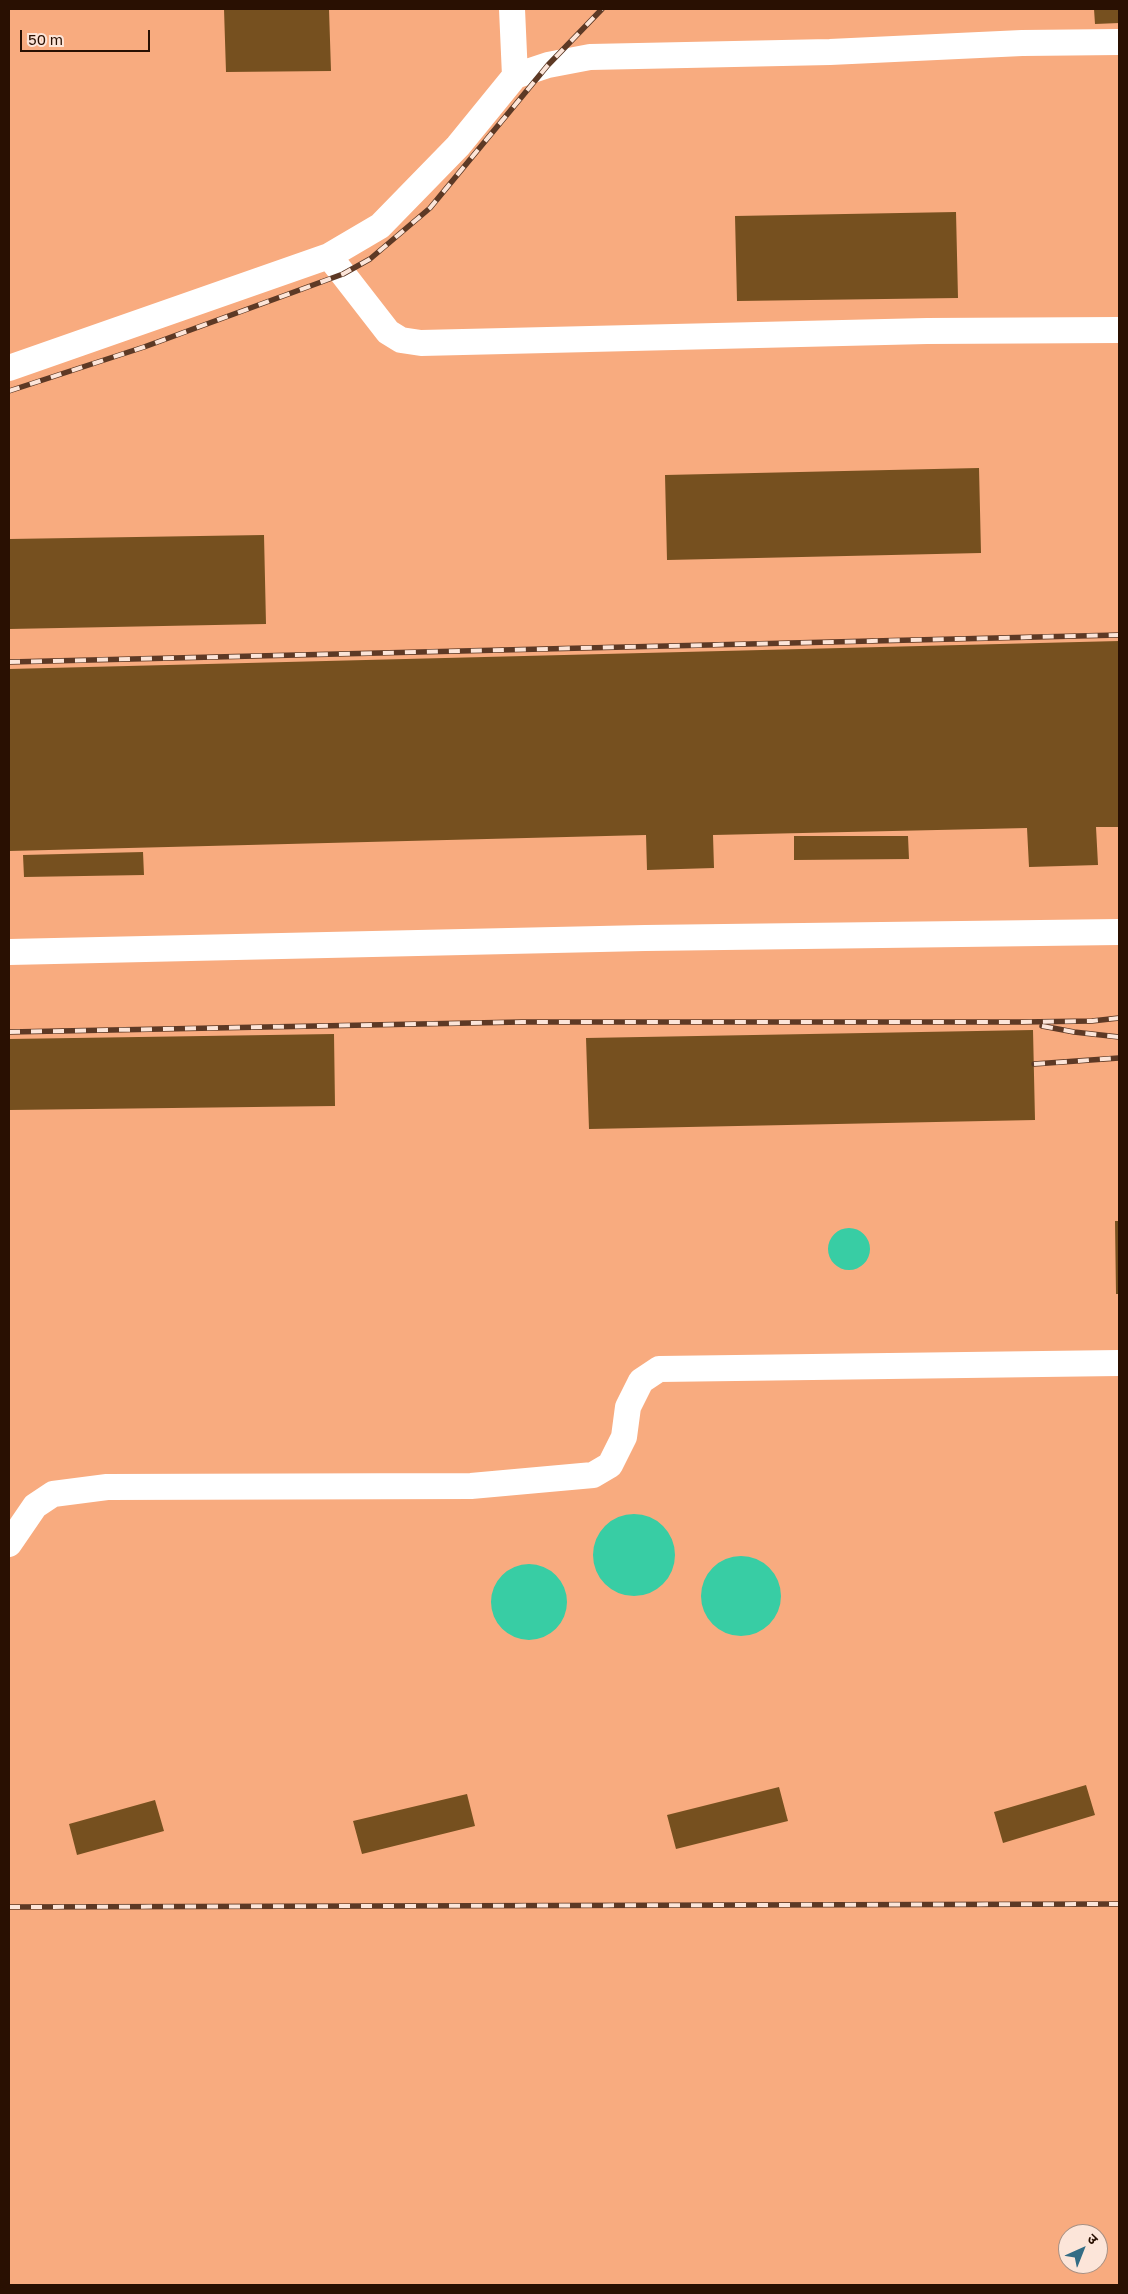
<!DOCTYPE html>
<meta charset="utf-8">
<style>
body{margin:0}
#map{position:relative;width:1128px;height:2294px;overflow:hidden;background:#feb790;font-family:"Golos Text","Noto Sans Devanagari",sans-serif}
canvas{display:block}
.frame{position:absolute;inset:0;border:10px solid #291002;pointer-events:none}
.north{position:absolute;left:1058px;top:2224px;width:50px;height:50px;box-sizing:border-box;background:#fce5d9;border:1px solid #a89083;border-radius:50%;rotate:44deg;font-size:14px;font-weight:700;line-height:20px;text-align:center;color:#291002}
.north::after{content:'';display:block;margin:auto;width:18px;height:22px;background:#336c85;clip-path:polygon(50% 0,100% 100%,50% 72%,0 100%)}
.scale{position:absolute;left:20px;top:30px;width:130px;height:22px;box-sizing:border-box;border:2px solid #291002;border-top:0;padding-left:6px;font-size:15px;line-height:18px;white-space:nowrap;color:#291002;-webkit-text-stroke:4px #fce5d9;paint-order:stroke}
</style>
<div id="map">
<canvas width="1128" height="2294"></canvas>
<div class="frame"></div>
<div class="north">उ</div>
<div class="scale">50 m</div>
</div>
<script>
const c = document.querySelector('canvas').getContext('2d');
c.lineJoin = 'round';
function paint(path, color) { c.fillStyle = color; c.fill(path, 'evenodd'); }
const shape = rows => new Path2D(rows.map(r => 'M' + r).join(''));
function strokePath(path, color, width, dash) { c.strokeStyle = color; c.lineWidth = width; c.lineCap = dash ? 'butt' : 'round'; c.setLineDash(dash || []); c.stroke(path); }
const built = shape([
 [9,9,1119,9,1119,2285,9,2285],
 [1068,2234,1098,2234,1098,2264,1068,2264]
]);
const water = shape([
 '828 1249a21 21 0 1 1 42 0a21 21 0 1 1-42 0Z',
 '593 1555a41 41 0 1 1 82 0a41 41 0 1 1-82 0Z',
 '701 1596a40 40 0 1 1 80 0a40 40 0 1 1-80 0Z',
 '491 1602a38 38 0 1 1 76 0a38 38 0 1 1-76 0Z'
]);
const building = shape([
 [224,9,329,9,331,71,226,72],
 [1094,9,1119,9,1119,23,1095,24],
 [956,212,958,298,737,301,735,216],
 [979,468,981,553,667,560,665,475],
 [264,535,266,624,9,629,9,539],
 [1119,641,1119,827,1096,827,1098,865,1029,867,1027,828,713,835,714,868,647,870,646,835,9,851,9,669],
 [794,836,908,836,909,859,794,860],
 [143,852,144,875,24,877,23,855],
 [1033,1030,1035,1120,589,1129,586,1038],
 [334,1034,335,1106,9,1110,9,1039],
 [1115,1221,1119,1221,1119,1294,1116,1294],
 [1086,1785,1095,1815,1003,1843,994,1812],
 [779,1787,788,1821,676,1849,667,1815],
 [467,1794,475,1826,362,1854,353,1821],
 [155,1800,164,1831,77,1855,69,1824]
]);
const minor = shape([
 [512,9,515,76],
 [329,256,388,332,401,340,421,343,927,331,1119,330],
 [9,368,329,256,380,226,458,146,515,76,548,65,590,57,830,52,1022,43,1119,42],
 [9,952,645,938,1119,932],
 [9,1544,35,1506,53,1494,107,1487,471,1486,593,1475,610,1465,624,1437,628,1407,641,1381,659,1369,1119,1363]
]);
const rail = shape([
 [9,391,144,347,343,274,370,259,430,208,548,65,602,9],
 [9,662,1119,635],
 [1042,1026,1074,1032,1119,1037],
 [9,1032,522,1022,1022,1022,1092,1021,1119,1018],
 [1034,1064,1119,1058],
 [9,1907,1119,1904]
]);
paint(built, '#f8ab7f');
paint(water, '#38cda4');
paint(building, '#76501f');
strokePath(minor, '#fff', 26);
strokePath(rail, '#5d3925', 5.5);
strokePath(rail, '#fce5d9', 4, [11]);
</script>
